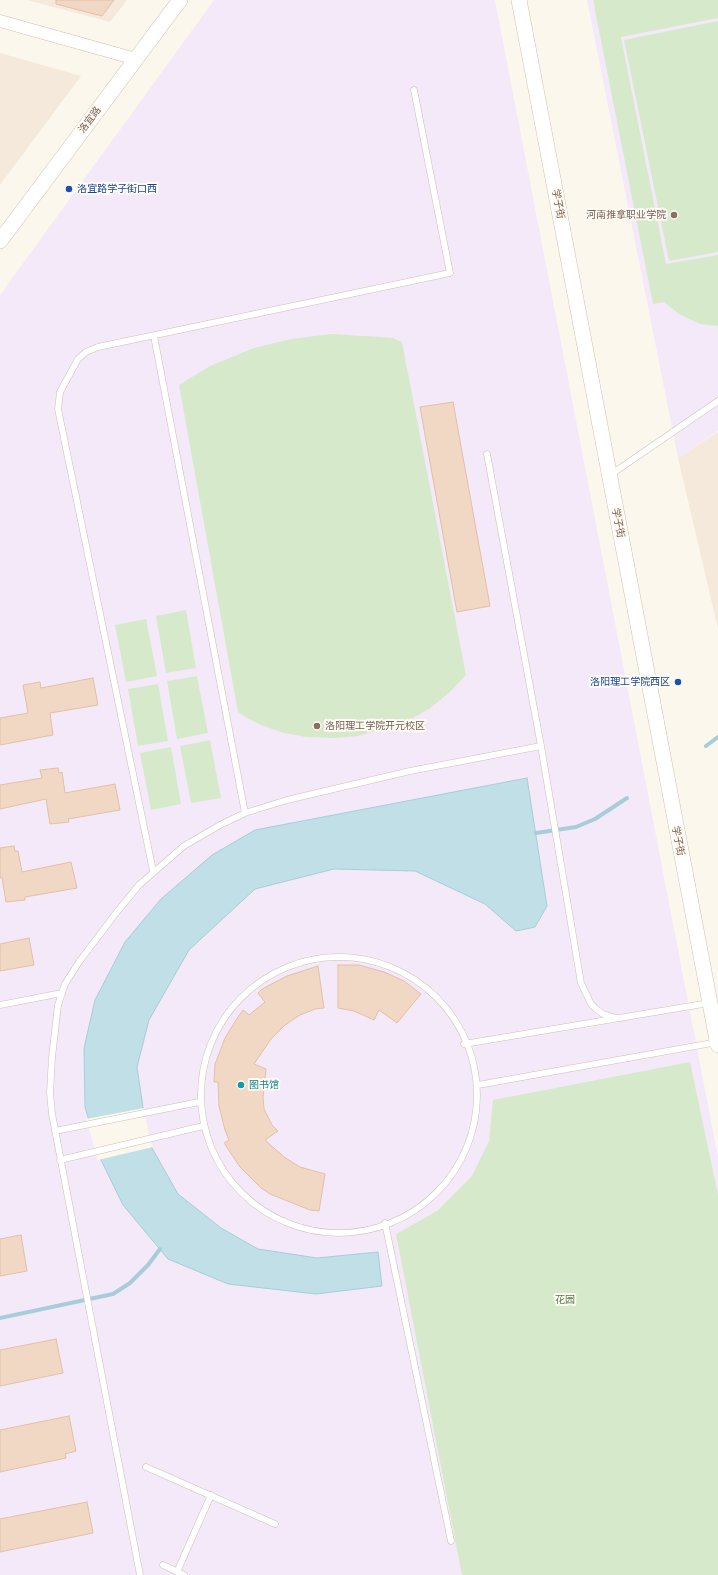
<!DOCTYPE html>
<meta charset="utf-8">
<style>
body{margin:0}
canvas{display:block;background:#fcf7ed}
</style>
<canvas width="718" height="1575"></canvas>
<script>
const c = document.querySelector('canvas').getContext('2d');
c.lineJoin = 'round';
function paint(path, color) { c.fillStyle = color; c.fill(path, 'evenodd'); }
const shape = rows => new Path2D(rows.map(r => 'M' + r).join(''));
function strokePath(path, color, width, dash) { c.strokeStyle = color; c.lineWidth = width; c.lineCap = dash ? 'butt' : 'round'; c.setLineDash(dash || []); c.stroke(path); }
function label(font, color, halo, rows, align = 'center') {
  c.font = font + ' Montserrat,"Noto Sans SC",sans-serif'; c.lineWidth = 4; c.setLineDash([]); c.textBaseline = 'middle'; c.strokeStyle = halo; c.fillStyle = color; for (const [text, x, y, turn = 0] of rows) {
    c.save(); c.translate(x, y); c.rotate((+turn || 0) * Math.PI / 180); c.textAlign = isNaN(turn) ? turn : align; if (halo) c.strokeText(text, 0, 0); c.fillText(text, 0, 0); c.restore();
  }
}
const residential = shape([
 [27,0,127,0,110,22],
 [0,53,81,76,0,185],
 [718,432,718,629,678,458]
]);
const education = shape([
 [214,0,495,0,718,1157,718,1575,0,1575,0,295],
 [587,0,718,0,718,431,678,458]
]);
const green = shape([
 [593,0,718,0,718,18,621,37,666,264,718,255,718,326,700,324,679,314,664,302,653,304],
 [718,21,718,252,669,261,624,40],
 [331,334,381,337,393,338,402,342,466,675,450,692,429,709,407,721,384,729,358,736,335,738,306,737,284,733,261,725,247,718,238,712,179,385,210,366,254,348,291,339],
 [186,610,196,668,166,673,156,616],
 [146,619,157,676,126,682,115,625],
 [197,676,208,733,177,739,167,681],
 [158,684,168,741,138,746,128,689],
 [210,740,221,798,191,803,180,746],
 [171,747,181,804,151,810,140,753],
 [690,1062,718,1195,718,1575,462,1575,396,1234,437,1211,472,1176,489,1141,493,1100]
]);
const water = shape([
 [527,778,547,906,535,927,516,931,485,904,415,871,334,869,255,889,189,950,149,1020,137,1067,148,1141,178,1194,221,1228,258,1249,317,1258,378,1252,382,1286,316,1294,228,1284,168,1259,123,1205,100,1158,85,1107,84,1048,95,1000,125,942,161,899,212,855,255,830,527,778]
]);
const pier = shape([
 [144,1108,150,1141,153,1147,98,1160,86,1119]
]);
const stream = shape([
 [706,746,718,737],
 [536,833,576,827,595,819,627,798],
 [0,1318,113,1294,130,1283,148,1265,160,1249]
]);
const building = shape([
 [56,0,114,0,102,16,56,4,56,0],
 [453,402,490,606,457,612,420,407,453,402],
 [93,678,98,705,50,713,53,735,0,745,0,718,28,713,23,685,40,682,41,688,93,678],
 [58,768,59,773,62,772,65,793,115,784,120,810,68,819,69,822,50,824,46,799,0,809,0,785,42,778,40,770,58,768],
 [14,846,15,851,18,851,22,872,71,862,77,888,25,897,25,900,6,902,2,877,0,878,0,848,14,846],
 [29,938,34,965,0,971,0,944,29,938],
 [338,965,359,965,384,972,404,981,421,994,397,1023,379,1010,374,1020,354,1011,338,1008,338,965],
 [318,966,324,1008,315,1009,300,1015,285,1025,271,1039,254,1064,266,1069,263,1098,264,1109,272,1125,278,1131,265,1140,284,1157,300,1167,325,1174,319,1211,310,1210,270,1194,261,1188,240,1167,224,1143,229,1140,225,1130,219,1106,218,1082,214,1082,215,1064,219,1054,225,1038,238,1017,243,1010,249,1015,265,1002,258,993,262,989,287,976,318,966],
 [21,1235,27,1271,0,1276,0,1239,21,1235],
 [56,1339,63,1373,0,1386,0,1350,56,1339],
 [69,1416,76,1451,65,1454,66,1458,0,1472,0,1430,69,1416],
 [87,1502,93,1533,0,1552,0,1519,87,1502]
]);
const service = shape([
 [154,336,245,813],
 [487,454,541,746,581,983,591,1004,596,1009,603,1014,616,1018],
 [609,474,616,471,718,401],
 [153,871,58,409,60,392,78,359,86,352,98,347,450,273,414,90],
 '201 1095a138 138 0 1 1 276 0a138 138 0 1 1-276 0Z',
 [0,1005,62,993],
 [464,1044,709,1003],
 [478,1085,718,1042],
 [55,1131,199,1102],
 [60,1160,203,1126],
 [385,1223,451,1541],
 [146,1467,275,1524],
 [163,1565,184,1575],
 [177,1572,211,1495],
 [140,1575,52,1114,50,1093,52,1057,58,1005,65,984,79,962,116,913,139,885,184,846,220,825,245,813,287,800,410,771,541,746]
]);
const minor = shape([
 [0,21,136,59]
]);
const tertiary = shape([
 [519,0,718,1045],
 [0,241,180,0]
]);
const markers = [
 [69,189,4,"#1a4fb4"],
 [674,215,4,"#8d6e63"],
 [678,682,4,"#1a4fb4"],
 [317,726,4,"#8d6e63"],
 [241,1085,4,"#0f9aa8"]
];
const streetNames = [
 ["洛宜路",90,120,-53],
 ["学子街",558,204,79],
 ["学子街",618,523,79],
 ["学子街",678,841,79]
];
const transitNames = [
 ["洛宜路学子街口西",77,189],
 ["洛阳理工学院西区",670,682,"right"]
];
const educationNames = [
 ["河南推拿职业学院",666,215],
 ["洛阳理工学院开元校区",325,726,"left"]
];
const cultureNames = [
 ["图书馆",249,1085]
];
const parkNames = [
 ["花园",565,1300]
];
paint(residential, '#f4e9db');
paint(education, '#f4e9f9');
paint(green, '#d6eacb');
paint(water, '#c1dfe6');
strokePath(water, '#a7ced8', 1);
paint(pier, '#fcf7ed');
strokePath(stream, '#a7ced8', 4);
paint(building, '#f1d8c5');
strokePath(building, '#e3c0a6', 1);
strokePath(service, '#cfc0b1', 7);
strokePath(minor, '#cfc0b1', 13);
strokePath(tertiary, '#cfc0b1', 16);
strokePath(service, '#fff', 6);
strokePath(minor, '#fff', 12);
strokePath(tertiary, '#fff', 15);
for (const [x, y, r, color] of markers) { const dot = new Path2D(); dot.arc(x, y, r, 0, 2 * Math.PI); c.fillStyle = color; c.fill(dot); strokePath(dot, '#fefbf4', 1.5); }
label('10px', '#785f4f', '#fefbf4', streetNames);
label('10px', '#164399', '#fefbf4', transitNames, 'left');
label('10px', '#785e54', '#fefbf4', educationNames, 'right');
label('10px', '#0d838f', '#fefbf4', cultureNames, 'left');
label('10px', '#547d47', '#fefbf4', parkNames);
</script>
